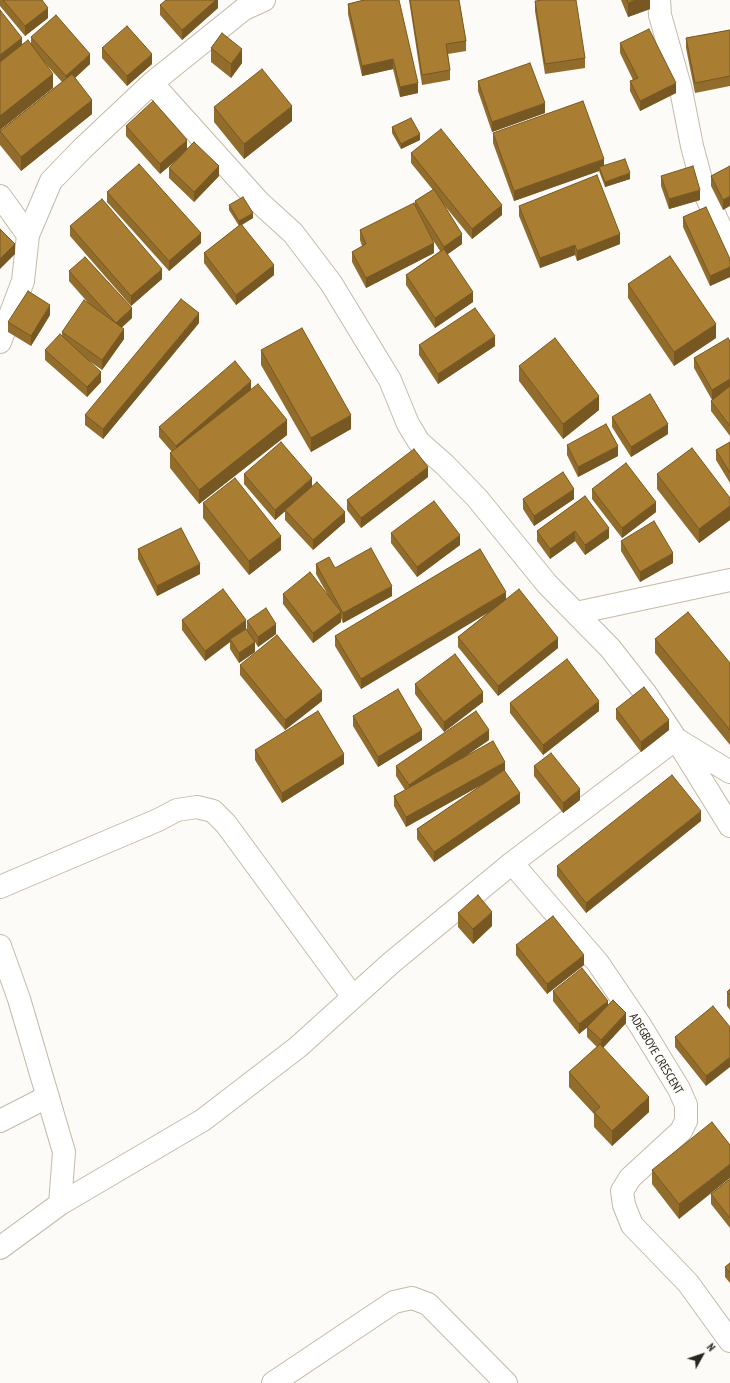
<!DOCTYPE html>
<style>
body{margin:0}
#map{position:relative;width:730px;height:1383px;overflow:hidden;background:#fdfbf8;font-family:"PT Sans Narrow",sans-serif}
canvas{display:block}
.north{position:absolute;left:682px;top:1335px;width:40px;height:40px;-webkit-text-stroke:3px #fdfbf8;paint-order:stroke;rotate:50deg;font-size:11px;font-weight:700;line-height:16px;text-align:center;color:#28241e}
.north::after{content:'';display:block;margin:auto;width:14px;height:18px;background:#28241e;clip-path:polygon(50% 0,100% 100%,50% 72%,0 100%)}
</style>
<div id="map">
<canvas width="730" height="1383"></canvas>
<div class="north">N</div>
</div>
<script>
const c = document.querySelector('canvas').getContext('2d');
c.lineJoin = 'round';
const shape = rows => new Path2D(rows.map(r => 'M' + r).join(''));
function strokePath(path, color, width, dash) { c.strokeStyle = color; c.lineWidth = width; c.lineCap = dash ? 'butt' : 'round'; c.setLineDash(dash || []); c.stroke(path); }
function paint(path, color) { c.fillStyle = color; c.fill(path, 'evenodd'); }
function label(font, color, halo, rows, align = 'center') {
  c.font = font + ' "PT Sans Narrow",sans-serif'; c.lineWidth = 3; c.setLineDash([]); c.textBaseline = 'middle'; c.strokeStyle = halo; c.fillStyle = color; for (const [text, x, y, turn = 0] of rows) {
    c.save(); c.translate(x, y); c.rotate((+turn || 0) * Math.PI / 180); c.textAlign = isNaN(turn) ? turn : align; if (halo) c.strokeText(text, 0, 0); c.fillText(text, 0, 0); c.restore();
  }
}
const minor = shape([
 [659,0,660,15,681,90,692,146,704,191,730,249],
 [152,83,260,203,293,233,331,283,390,380,408,424,419,442,445,465,477,498,547,584,610,648,646,694,676,739,730,826],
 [0,196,28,235],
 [0,342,23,281,28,235,51,181,83,148,152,83,244,9,264,0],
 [576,613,730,580],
 [512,863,598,963,640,1025,679,1089,686,1105,686,1121,681,1131,630,1178,622,1191,624,1205,632,1225,688,1283,730,1341],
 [0,887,158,820,177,810,197,807,213,811,226,824,353,997],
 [0,946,19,999,64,1152,60,1204],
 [0,1121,47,1097],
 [0,1248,60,1204,203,1120,298,1047,391,963,512,863,676,739,730,772],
 [273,1383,394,1302,412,1298,428,1304,506,1383]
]);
const wall = shape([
 [0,0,42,0,48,18,25,36,0,6],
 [218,0,218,8,182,40,160,15,160,5],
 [364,0,418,93,400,97,393,69,362,76,348,14,348,4],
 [409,0,459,0,466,41,466,51,448,54,450,70,450,80,422,85],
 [621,0,650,0,650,9,628,17],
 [535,1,585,58,585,68,545,74,535,11],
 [0,10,22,45,31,45,31,37,90,64,75,78,92,114,21,171,0,145,0,131,62,82,45,63,53,88,0,130],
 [730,30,730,86,695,93,686,48,686,38],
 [620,43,676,93,640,111,630,91,630,81,633,80,620,53],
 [102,48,152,64,127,86,102,58],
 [211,48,242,63,231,78,211,62],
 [478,81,545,113,492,132,478,91],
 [214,107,292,121,244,159,214,122],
 [126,126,187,148,219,176,194,202,169,178,169,168,177,160,160,174,126,136],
 [392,127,420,140,401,149,392,133],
 [493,133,604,166,630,179,605,187,599,171,514,201,493,143],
 [411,153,502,215,472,239,440,200,462,244,447,254,473,302,435,328,406,285,406,275,440,251,433,240,434,253,366,288,352,262,352,252,362,246,360,240,360,230,415,205,415,201,433,190,411,163],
 [730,166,723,210,711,186,711,176],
 [661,176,700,200,669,209,661,186],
 [107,192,201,243,169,271,107,202],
 [229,205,253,218,242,225,274,275,236,305,204,263,204,253,239,226,229,210],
 [519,206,620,244,577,261,575,255,540,268,519,216],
 [683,217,730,259,730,277,710,286,683,227],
 [70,226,162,279,131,306,70,236],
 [69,271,132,318,122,327,124,339,102,370,85,358,101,382,87,397,45,360,45,350,62,336,62,332,90,305,69,281],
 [628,284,716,338,674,366,628,298],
 [50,315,31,346,8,332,8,322],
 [199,323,103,439,85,425,85,415],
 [730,341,730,436,711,411,711,401,712,400,694,368,694,358],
 [419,345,495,346,438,384,419,355],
 [261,350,351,429,311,452,261,365],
 [519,366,599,410,563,439,519,381],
 [251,389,287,435,199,504,170,468,170,453,172,452,159,437,159,427],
 [612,417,668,434,631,457,612,427],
 [730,442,730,483,716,460,716,450],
 [567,445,618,456,578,477,567,455],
 [244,474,345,522,313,550,285,520,285,511,275,520,244,484],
 [657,474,730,498,730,520,699,543,657,489],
 [428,477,361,528,347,510,347,500],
 [592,489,656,512,622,538,592,499],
 [585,496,609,538,585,555,575,541,550,559,537,541,537,531],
 [523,499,574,499,534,526,523,509],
 [203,503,281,550,249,575,203,518],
 [391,533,460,545,417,577,391,543],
 [621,541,673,563,640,582,621,551],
 [138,549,200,574,157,596,138,559],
 [316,564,335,568,392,596,343,623,341,618,341,622,313,643,283,604,283,594,329,597,316,574],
 [506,599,558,648,498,696,458,647,458,637,490,611,361,689,335,646,335,636],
 [182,620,246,629,247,630,247,621,276,634,258,647,255,642,255,652,239,663,230,649,230,642,205,661,182,630],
 [655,639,730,663,730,745,655,653],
 [240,665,322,701,285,730,240,675],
 [415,684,483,702,444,732,415,694],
 [510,703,599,711,543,755,510,713],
 [616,709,669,730,641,752,616,719],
 [353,716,422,740,378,767,353,726],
 [489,740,467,755,505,772,520,803,434,862,417,839,417,829,486,782,406,827,394,806,394,796,405,790,396,776,396,766],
 [255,750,344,764,282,803,255,760],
 [534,766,580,800,563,813,534,776],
 [701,821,586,913,557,876,557,866],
 [458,913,492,926,473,944,458,927],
 [516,945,584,965,547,994,516,955],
 [730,989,730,1010,727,1006,727,992],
 [553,991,608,1005,626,1023,603,1048,649,1112,612,1146,594,1127,594,1114,569,1087,569,1072,597,1047,587,1037,587,1027,579,1034,553,1001],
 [730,1027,706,1086,675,1047,675,1037],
 [730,1145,679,1219,652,1184,652,1170],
 [730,1179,730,1228,711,1204,711,1194],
 [730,1263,730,1283,725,1277,725,1267]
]);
const shadedWall = shape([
 [216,0,218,0,218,8,182,40,182,30],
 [636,0,650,0,650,9,628,17,628,3],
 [48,8,48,18,25,36,25,26],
 [22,38,22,48,0,65,0,55],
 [242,49,242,63,231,78,231,64],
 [90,54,90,64,66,86,66,76],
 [152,54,152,64,127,86,127,76],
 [393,59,393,69,362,76,362,66],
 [53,74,53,88,0,130,0,116],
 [418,83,418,93,400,97,400,87],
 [676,83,676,93,640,111,640,101],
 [92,100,92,114,21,171,21,157],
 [545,103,545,113,492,132,492,122],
 [292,106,292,121,244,159,244,144],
 [420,134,420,140,401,149,401,144],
 [187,140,187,150,160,174,160,164],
 [604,159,604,169,599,167,599,171,514,201,514,191],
 [219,166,219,176,194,202,194,192],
 [630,173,630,179,605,187,605,182],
 [700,190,700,200,669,209,669,199],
 [730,196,730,206,723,210,723,200],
 [502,205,502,215,472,239,472,229],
 [253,213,253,218,239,226,239,221],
 [201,233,201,243,169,271,169,261],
 [462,234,462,244,444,257,444,247],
 [620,234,620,244,577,261,577,251],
 [434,243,434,253,366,288,366,278],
 [15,244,15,254,0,269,0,259],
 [575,245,575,255,540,268,540,258],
 [274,265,274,275,236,305,236,295],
 [730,267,730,277,710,286,710,276],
 [162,269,162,279,131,306,131,296],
 [473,292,473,302,435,328,435,318],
 [50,305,50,315,31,346,31,336],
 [132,308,132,318,116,333,116,323],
 [199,313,199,323,103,439,103,429],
 [716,324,716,338,674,366,674,352],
 [124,329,124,339,102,370,102,360],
 [495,336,495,346,438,384,438,374],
 [101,372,101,382,87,397,87,387],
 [730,379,730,389,712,400,712,390],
 [251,381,251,391,176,456,176,446],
 [599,396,599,410,563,439,563,424],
 [351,415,351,429,311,452,311,438],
 [287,420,287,435,199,504,199,490],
 [668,424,668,434,631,457,631,447],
 [618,446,618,456,578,477,578,467],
 [428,467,428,477,361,528,361,518],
 [312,478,312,488,275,520,275,510],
 [574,489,574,499,534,526,534,516],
 [656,502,656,512,622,538,622,528],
 [730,506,730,520,699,543,699,529],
 [345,512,345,522,313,550,313,540],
 [609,528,609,538,585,555,585,545],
 [575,531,575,541,550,559,550,549],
 [460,535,460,545,417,577,417,567],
 [281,536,281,550,249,575,249,561],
 [673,553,673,563,640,582,640,572],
 [200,564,200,574,157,596,157,586],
 [392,586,392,596,343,623,343,613],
 [506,592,506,602,361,689,361,679],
 [341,612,341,622,313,643,313,633],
 [246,620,246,630,230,639,230,642,205,661,205,651],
 [276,624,276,634,258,647,258,637],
 [558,638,558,648,498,696,498,686],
 [255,642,255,652,239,663,239,653],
 [322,691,322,701,285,730,285,720],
 [483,692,483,702,444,732,444,722],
 [599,701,599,711,543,755,543,745],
 [669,720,669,730,641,752,641,742],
 [422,730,422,740,378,767,378,757],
 [489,730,489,740,409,795,409,785],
 [344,754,344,764,282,803,282,793],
 [505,762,505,772,406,827,406,817],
 [580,789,580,800,563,813,563,803],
 [520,793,520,803,434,862,434,852],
 [701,811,701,821,586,913,586,903],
 [492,912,492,926,473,944,473,929],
 [584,955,584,965,547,994,547,984],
 [608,1001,608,1011,579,1034,579,1024],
 [626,1013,626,1023,601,1050,601,1040],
 [730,1057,730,1067,706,1086,706,1076],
 [649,1097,649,1112,612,1146,612,1131],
 [730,1164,730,1178,679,1219,679,1204]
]);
const building = shape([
 [3,0,42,0,48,8,25,26,3,0],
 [166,0,216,0,182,30,160,5,166,0],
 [364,0,399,0,418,83,400,87,393,59,362,66,348,4,364,0],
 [410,0,459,0,466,41,446,44,450,70,422,75,410,0],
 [543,0,576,0,585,58,545,64,535,1,543,0],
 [627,0,636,0,628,3,627,0],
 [0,10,22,38,0,55,0,10],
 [56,15,90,54,66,76,31,37,56,15],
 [127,26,152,54,127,76,102,48,127,26],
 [649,29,676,83,640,101,630,81,638,78,620,43,649,29],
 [730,30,730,76,695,83,686,38,730,30],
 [222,33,242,49,231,64,211,48,222,33],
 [28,40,53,74,0,116,0,62,28,40],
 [530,63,545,103,492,122,478,81,530,63],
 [262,69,292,106,244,144,214,107,262,69],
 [72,74,92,100,21,157,0,131,72,74],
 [153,101,187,140,160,164,126,126,153,101],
 [583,101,604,159,514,191,493,133,583,101],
 [411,118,420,134,401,144,392,127,411,118],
 [441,129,502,205,472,229,411,153,441,129],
 [194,142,219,166,194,192,169,168,194,142],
 [625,159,630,173,605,182,599,167,625,159],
 [139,164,201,233,169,261,107,192,139,164],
 [693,166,700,190,669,199,661,176,693,166],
 [730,166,730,196,723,200,711,176,730,166],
 [597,175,620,234,577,251,575,245,540,258,519,206,597,175],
 [434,189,462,234,444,247,415,201,434,189],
 [243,197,253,213,239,221,229,205,243,197],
 [102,199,162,269,131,296,70,226,102,199],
 [414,203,434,243,366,278,352,252,366,244,360,230,414,203],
 [706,207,730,259,730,267,710,276,683,217,706,207],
 [241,224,274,265,236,295,204,253,241,224],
 [0,229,15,244,0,259,0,229],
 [444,249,473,292,435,318,406,275,444,249],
 [670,256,716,324,674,352,628,284,670,256],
 [85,257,132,308,116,323,69,271,85,257],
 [28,291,50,305,31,336,8,322,28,291],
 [181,299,199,313,103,429,85,415,181,299],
 [84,300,124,329,102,360,62,332,84,300],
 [475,308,495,336,438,374,419,345,475,308],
 [302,328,351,415,311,438,261,350,302,328],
 [60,334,101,372,87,387,45,350,60,334],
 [555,338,599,396,563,424,519,366,555,338],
 [728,338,730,341,730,379,712,390,694,358,728,338],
 [235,361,251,381,176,446,159,427,235,361],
 [258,384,287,420,199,490,170,453,258,384],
 [730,386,730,426,711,401,730,386],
 [650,394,668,424,631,447,612,417,650,394],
 [606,424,618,446,578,467,567,445,606,424],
 [281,442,312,478,275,510,244,474,281,442],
 [730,442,730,473,716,450,730,442],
 [692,448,730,498,730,506,699,529,657,474,692,448],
 [414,449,428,467,361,518,347,500,414,449],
 [626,463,656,502,622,528,592,489,626,463],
 [563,472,574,489,534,516,523,499,563,472],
 [235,478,281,536,249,561,203,503,235,478],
 [317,482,345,512,313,540,285,510,317,482],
 [585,496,609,528,585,545,575,531,550,549,537,531,585,496],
 [434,501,460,535,417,567,391,533,434,501],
 [654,521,673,553,640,572,621,541,654,521],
 [181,528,200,564,157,586,138,549,181,528],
 [371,548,392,586,343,613,316,564,329,557,335,568,371,548],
 [480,549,506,592,361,679,335,636,480,549],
 [310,572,341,612,313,633,283,594,310,572],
 [223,589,246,620,205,651,182,620,223,589],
 [519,589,558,638,498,686,458,637,519,589],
 [266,608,276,624,258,637,247,621,266,608],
 [688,612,730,663,730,730,655,639,688,612],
 [246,629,255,642,239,653,230,639,246,629],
 [277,635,322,691,285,720,240,665,277,635],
 [455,654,483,692,444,722,415,684,455,654],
 [567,659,599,701,543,745,510,703,567,659],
 [644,687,669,720,641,742,616,709,644,687],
 [398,689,422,730,378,757,353,716,398,689],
 [318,711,344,754,282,793,255,750,318,711],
 [476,711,489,730,409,785,396,766,476,711],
 [493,741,505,762,406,817,394,796,493,741],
 [551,753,580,789,563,803,534,766,551,753],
 [504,770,520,793,434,852,417,829,504,770],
 [672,775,701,811,586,903,557,866,672,775],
 [478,895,492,912,473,929,458,913,478,895],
 [553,916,584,955,547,984,516,945,553,916],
 [582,968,608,1001,579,1024,553,991,582,968],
 [730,989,730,995,727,992,730,989],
 [613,1000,626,1013,601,1040,587,1027,613,1000],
 [713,1006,730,1027,730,1057,706,1076,675,1037,713,1006],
 [600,1044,649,1097,612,1131,594,1112,600,1107,569,1072,600,1044],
 [712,1122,730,1145,730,1164,679,1204,652,1170,712,1122],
 [730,1179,730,1218,711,1194,730,1179],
 [730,1263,730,1273,725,1267,730,1263]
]);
const streetNames = [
 ["ADEGBOYE CRESCENT",656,1054,59]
];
strokePath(minor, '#c4baaa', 24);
strokePath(minor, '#fff', 22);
paint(wall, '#926c2b');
paint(shadedWall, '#775823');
paint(building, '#aa7e32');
strokePath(building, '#775823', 1);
label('12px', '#28241e', '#fdfbf8', streetNames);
</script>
